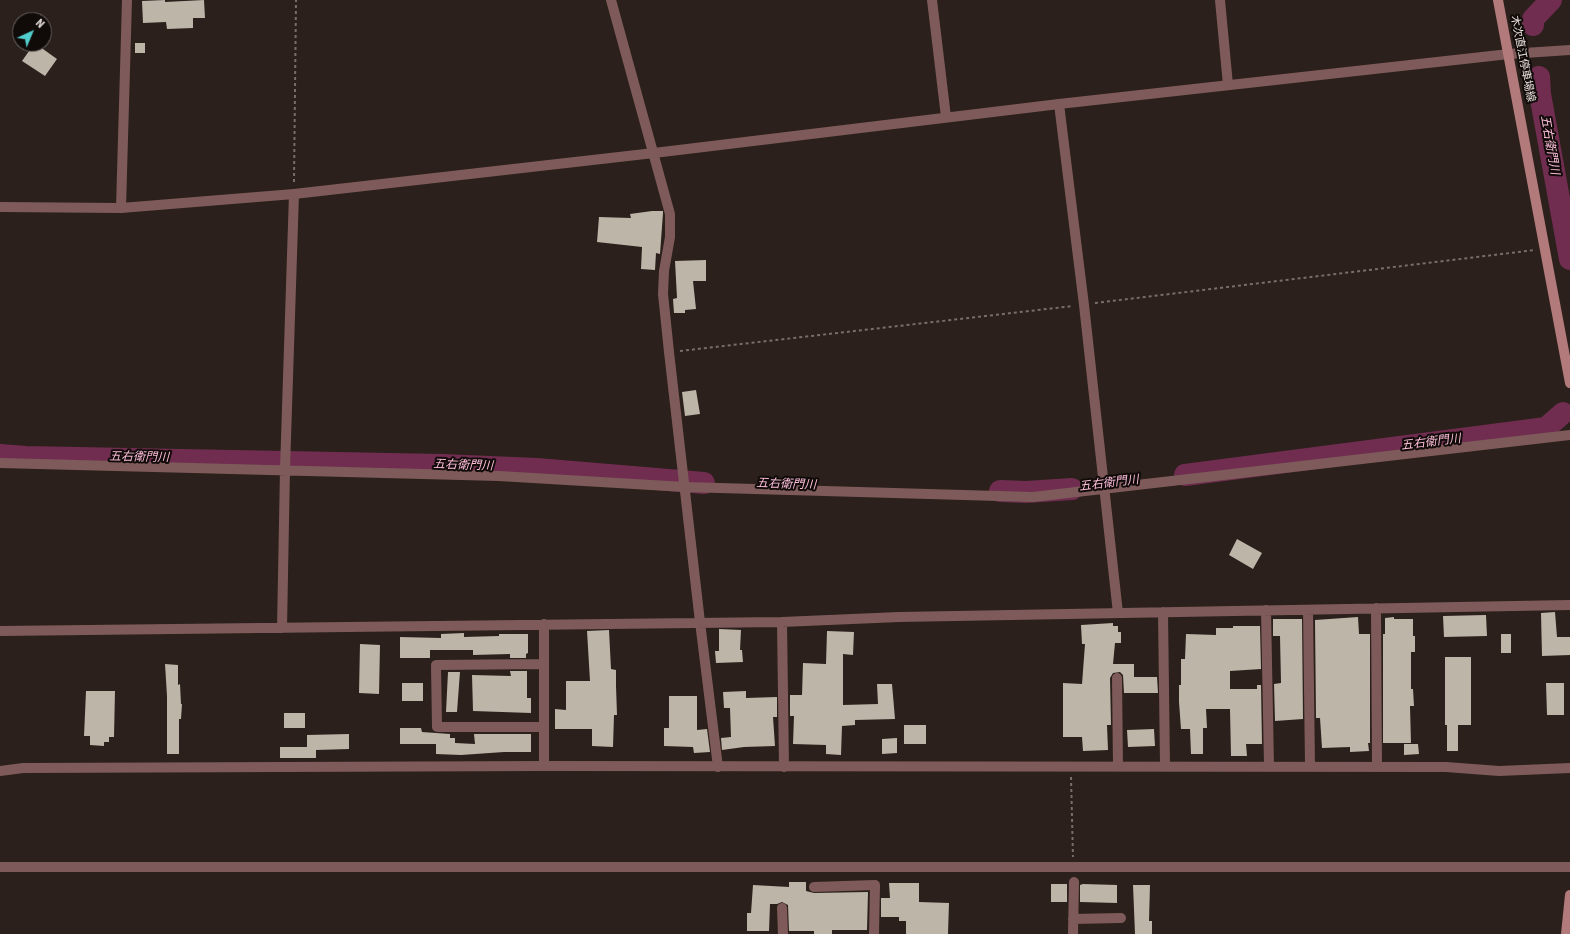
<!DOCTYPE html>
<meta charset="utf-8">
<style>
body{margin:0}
#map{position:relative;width:1570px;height:934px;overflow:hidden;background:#2b201b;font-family:"Source Sans 3",sans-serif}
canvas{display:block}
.north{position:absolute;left:12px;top:12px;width:40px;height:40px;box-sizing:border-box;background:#100b09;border:1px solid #67615e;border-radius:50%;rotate:44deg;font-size:11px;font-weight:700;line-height:16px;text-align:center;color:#e9e1dd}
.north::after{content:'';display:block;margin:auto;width:14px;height:18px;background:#52cdce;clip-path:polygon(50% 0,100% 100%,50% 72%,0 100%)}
</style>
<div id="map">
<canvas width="1570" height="934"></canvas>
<div class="north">N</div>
</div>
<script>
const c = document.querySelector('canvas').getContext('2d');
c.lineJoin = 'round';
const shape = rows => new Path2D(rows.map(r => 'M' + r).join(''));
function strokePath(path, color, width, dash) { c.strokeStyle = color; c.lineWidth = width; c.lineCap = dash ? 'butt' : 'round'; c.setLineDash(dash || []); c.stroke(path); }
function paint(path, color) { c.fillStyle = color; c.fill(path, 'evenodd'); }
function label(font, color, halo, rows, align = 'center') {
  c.font = font + ' "Source Sans 3","Noto Sans JP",sans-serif'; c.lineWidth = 4; c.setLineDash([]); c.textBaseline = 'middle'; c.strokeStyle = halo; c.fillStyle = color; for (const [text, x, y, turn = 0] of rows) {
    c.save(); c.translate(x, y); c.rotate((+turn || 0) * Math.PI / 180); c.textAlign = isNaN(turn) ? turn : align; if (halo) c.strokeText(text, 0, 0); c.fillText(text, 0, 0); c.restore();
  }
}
const river = shape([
 [1533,25,1533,19,1551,0],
 [1539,77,1540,94,1570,259],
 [0,455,26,457,442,465,537,469,704,483],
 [1185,475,1546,428,1563,413],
 [1000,491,1026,492,1072,489]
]);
const building = shape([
 [165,0,165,2,204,0,205,18,193,18,193,28,167,29,166,22,143,23,142,1],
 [135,43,145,43,145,53,135,53],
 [34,44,36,44,57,59,45,76,22,61],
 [652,211,663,211,663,213,660,254,656,253,655,270,641,269,642,247,597,242,599,217,631,218,630,214],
 [706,260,706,281,693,281,696,309,685,310,685,313,674,313,673,299,677,298,675,261],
 [696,390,700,414,685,416,682,392],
 [1237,539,1262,553,1253,569,1229,555],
 [1555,612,1557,637,1570,637,1570,655,1542,656,1541,613],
 [1486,615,1487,636,1444,637,1443,616],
 [1358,617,1359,634,1370,634,1370,743,1368,743,1369,751,1350,752,1350,747,1322,748,1320,718,1316,718,1315,620],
 [1394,617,1394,619,1413,619,1413,636,1415,636,1415,652,1411,652,1411,689,1413,689,1414,706,1410,706,1411,743,1383,743,1383,634,1385,634,1385,618],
 [1273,619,1302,619,1303,719,1275,721,1274,684,1281,683,1280,636,1273,636],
 [1113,623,1113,626,1118,626,1118,632,1121,632,1121,643,1115,643,1113,664,1134,664,1134,677,1157,677,1158,693,1124,693,1123,675,1120,672,1113,673,1110,678,1111,725,1107,725,1108,750,1083,751,1082,737,1063,737,1063,683,1082,684,1085,644,1082,644,1081,625],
 [1233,626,1260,626,1261,669,1230,671,1230,689,1257,689,1257,685,1261,685,1262,744,1246,744,1247,756,1231,756,1230,709,1206,709,1207,728,1203,728,1203,754,1191,754,1190,729,1181,729,1179,702,1179,685,1181,685,1181,659,1185,659,1186,634,1216,635,1216,628,1233,628],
 [719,629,741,630,740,650,742,650,743,662,716,663,715,651,719,651],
 [609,630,611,669,616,670,616,686,617,715,614,715,613,747,592,746,592,729,555,729,555,709,566,710,566,681,590,681,587,631],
 [827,631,854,632,853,655,843,654,843,705,878,704,877,684,892,684,895,719,855,720,855,725,842,726,841,755,826,754,826,745,793,744,794,716,790,716,790,695,802,695,803,663,826,664],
 [464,633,464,637,499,636,499,634,528,634,528,653,526,654,526,658,510,658,510,654,473,655,473,650,430,650,430,658,400,658,400,637,441,638,441,634],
 [1501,634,1511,634,1511,653,1501,653],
 [360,644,380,645,379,694,359,693],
 [1445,657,1471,657,1471,725,1458,725,1458,751,1447,751,1447,725,1445,725],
 [165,664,178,665,178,685,180,684,181,704,182,704,181,719,179,719,179,754,167,754,167,696],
 [510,671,527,671,527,698,531,698,531,713,473,711,472,675,511,676],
 [448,672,460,672,457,712,446,712],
 [402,683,423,683,423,701,402,701],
 [1546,683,1564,683,1564,715,1547,715],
 [86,691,115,691,114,737,109,737,109,742,104,742,104,746,90,745,90,736,84,736],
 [746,691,746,698,777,697,777,717,773,717,775,746,744,747,722,750,721,738,731,737,730,708,724,708,723,692],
 [669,696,697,696,697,730,707,729,710,752,694,753,693,747,664,746,664,728,669,728],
 [284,713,305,713,305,728,284,728],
 [904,725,926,725,926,744,904,744],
 [400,728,421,728,422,732,450,734,450,738,455,738,455,743,475,744,474,734,531,734,531,752,504,752,461,755,436,754,436,744,400,744],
 [1154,729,1155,746,1128,747,1127,730],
 [349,734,349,749,316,750,316,758,280,758,280,747,307,747,307,735],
 [897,738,897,753,882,754,882,739],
 [1404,744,1418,744,1419,754,1404,755],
 [789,882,806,882,806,891,814,893,868,892,867,930,832,930,832,934,814,934,814,931,789,931,788,905,782,902,777,904,770,904,769,931,747,931,747,913,751,913,753,885,789,887],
 [889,883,919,883,919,902,949,903,948,934,906,934,906,921,899,921,899,917,881,917,881,898,890,898],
 [1051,884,1067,884,1067,902,1051,902],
 [1083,884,1117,885,1117,903,1080,902,1080,885],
 [1133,885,1150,885,1149,921,1152,921,1152,934,1135,934]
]);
const path = shape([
 [294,182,296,0],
 [1095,303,1535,250],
 [680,351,1073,306],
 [1071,777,1073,857]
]);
const minor = shape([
 [611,0,670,214,670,237,664,271,663,294,669,352,700,622,718,767],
 [932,0,946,117],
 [1220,0,1228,85],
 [1059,104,1084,305,1118,613],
 [121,208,127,0],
 [0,463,499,476,685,487,1033,497,1570,435],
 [1376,608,1377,766],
 [1266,610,1269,766],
 [1308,610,1310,766],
 [1163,612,1165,766],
 [782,622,784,767],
 [544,624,544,766],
 [282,628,285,469,294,194],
 [0,631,782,622,899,617,1570,605],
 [544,664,436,665,437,727,544,727],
 [1117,678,1118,766],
 [0,867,1570,867],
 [814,887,875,885,874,934],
 [782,908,783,934],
 [1073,919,1121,918],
 [1073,934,1074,882]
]);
const tertiary = shape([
 [0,207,121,208,294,194,654,153,1059,104,1509,54,1570,50],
 [0,771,23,768,544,766,1446,767,1499,771,1570,768]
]);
const secondary = shape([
 [1498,0,1570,383],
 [1566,934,1570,895]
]);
const streetNames = [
 ["木次直江停車場線",1522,59,79]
];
const waterNames = [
 ["五右衛門川",1549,145,80],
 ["五右衛門川",1431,443,-7],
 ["五右衛門川",139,458,1],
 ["五右衛門川",463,466,2],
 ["五右衛門川",1109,484,-7],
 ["五右衛門川",786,485,2]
];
strokePath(river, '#702d50', 22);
paint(building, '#beb5a9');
strokePath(path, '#786e6a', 2, [3, 3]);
strokePath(minor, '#7e5b5a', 10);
strokePath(tertiary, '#7e5b5a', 10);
strokePath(secondary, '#b27a7a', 10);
label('11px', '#e9e1dd', '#100b09', streetNames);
label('italic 12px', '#fcbdd9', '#100b09', waterNames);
</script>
